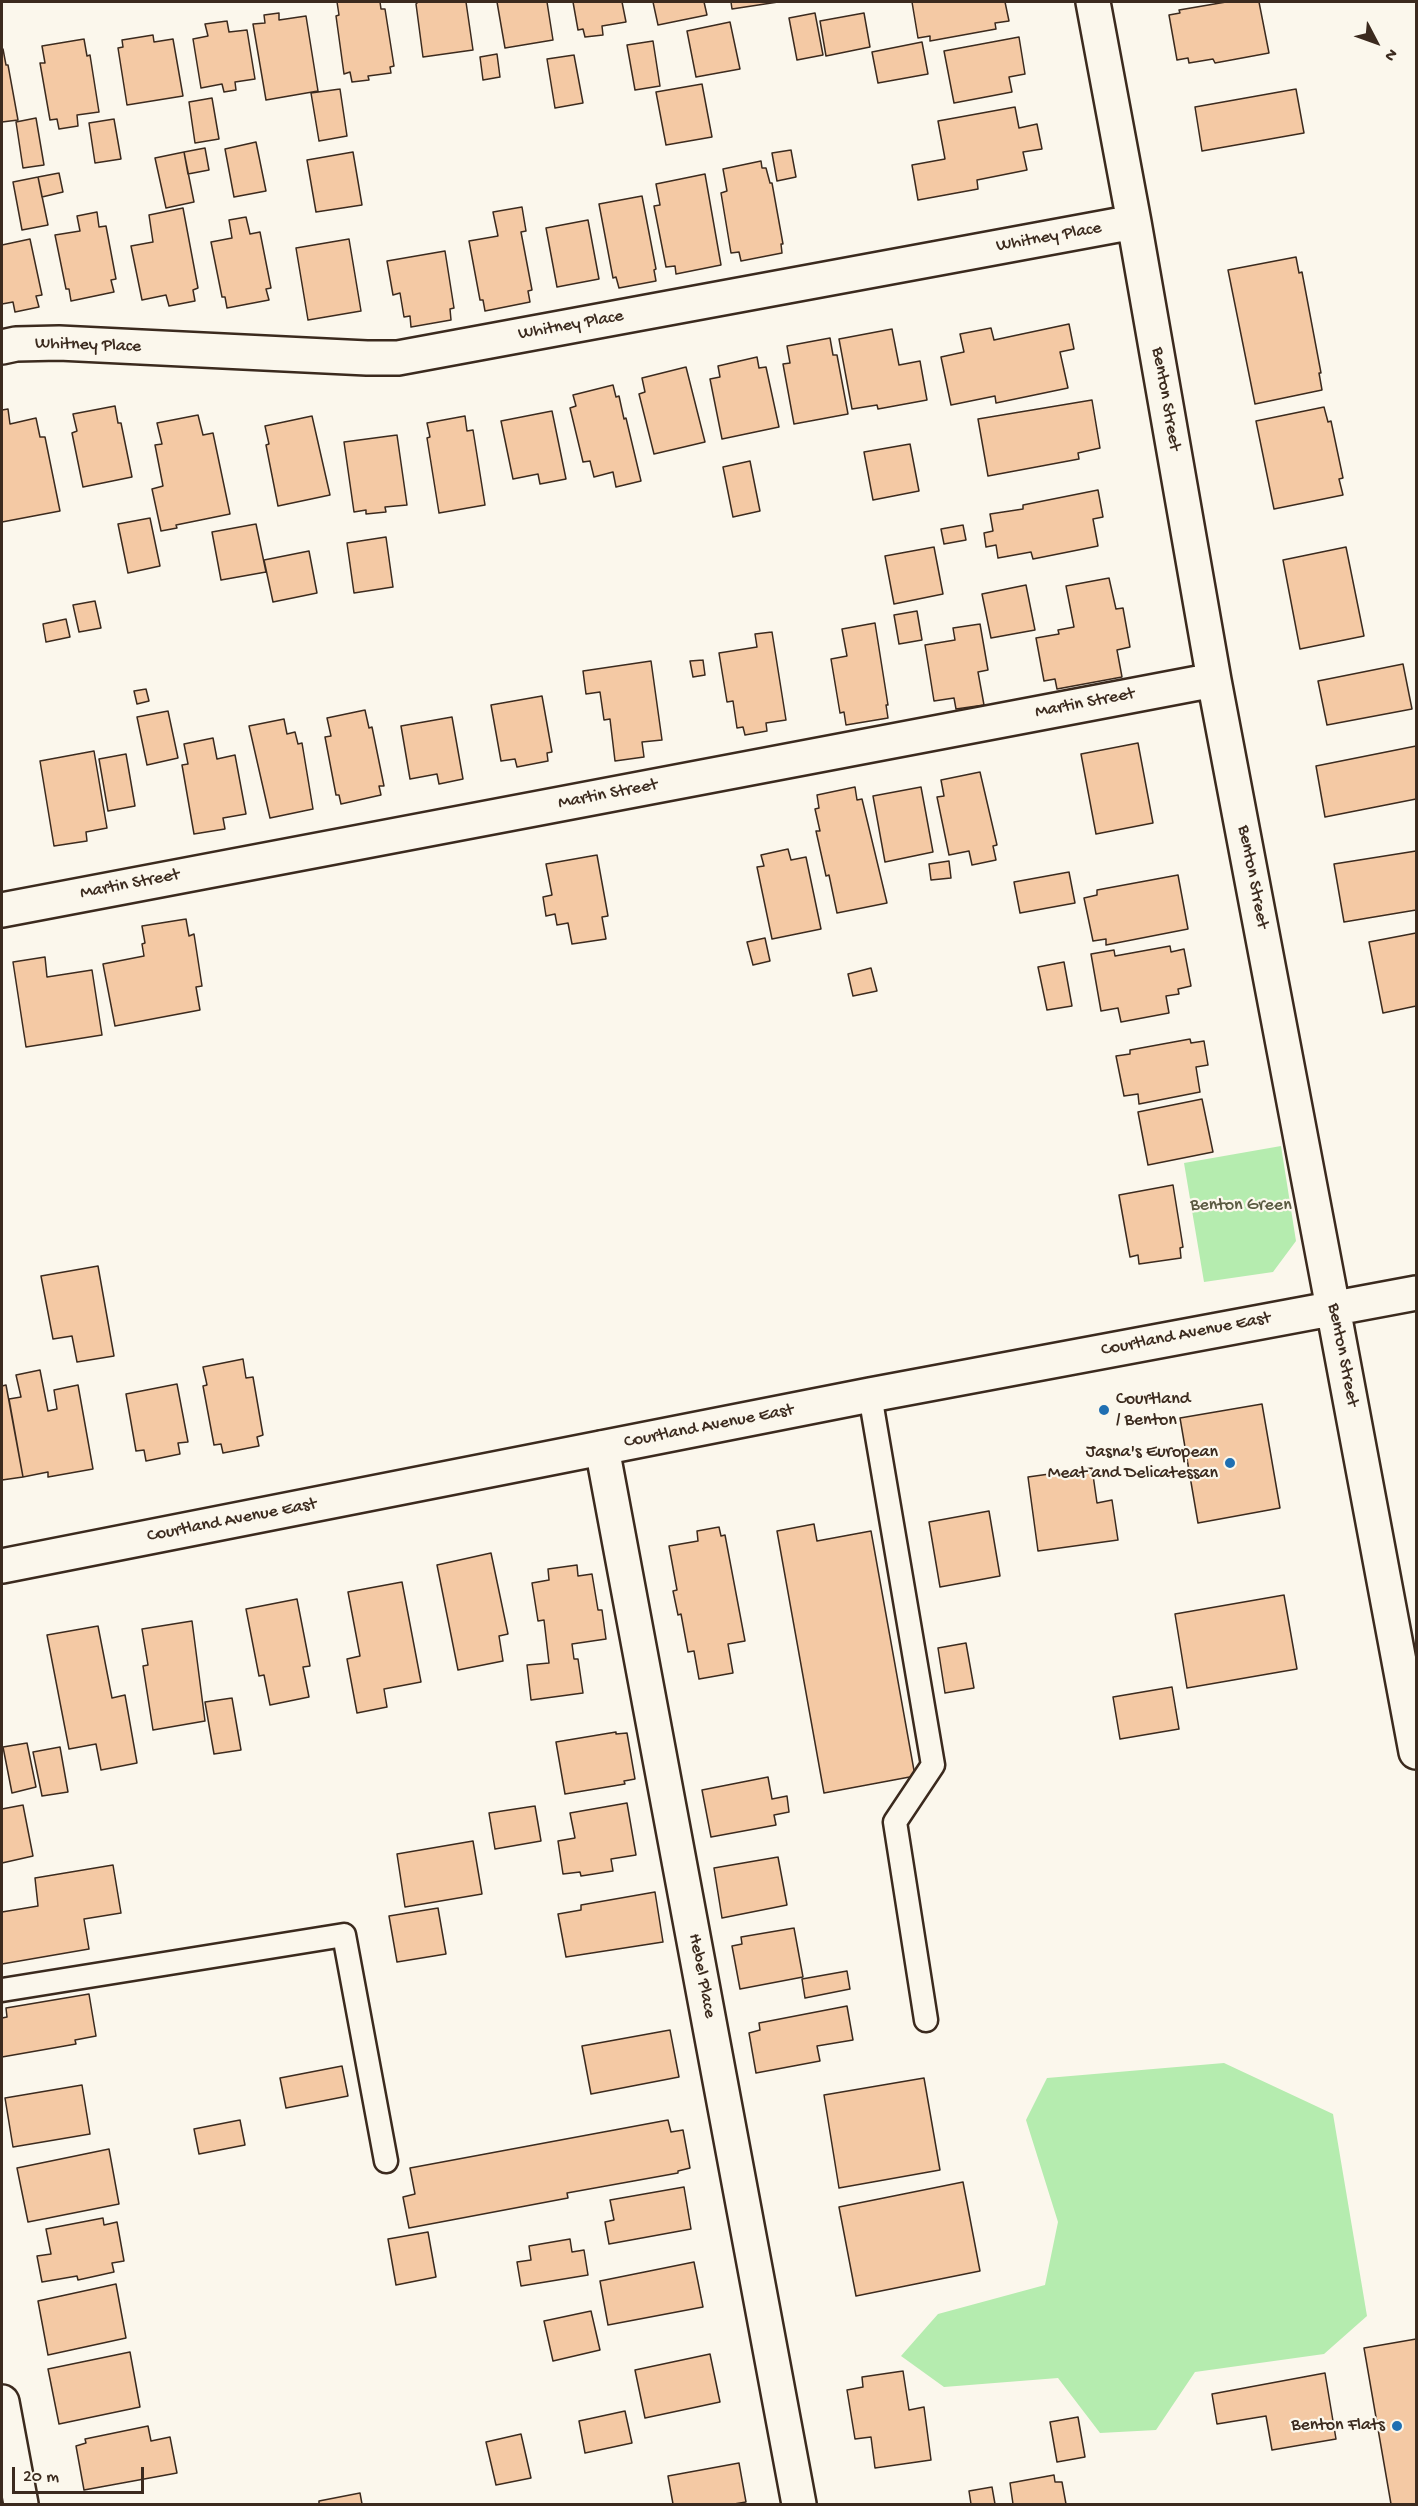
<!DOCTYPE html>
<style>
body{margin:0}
#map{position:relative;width:1418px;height:2506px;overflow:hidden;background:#fbf7ec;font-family:"Gochi Hand",sans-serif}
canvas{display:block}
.frame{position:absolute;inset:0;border:3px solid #3b2a1e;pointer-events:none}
.north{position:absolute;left:1346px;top:12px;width:60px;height:60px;-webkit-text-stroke:4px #fbf7ec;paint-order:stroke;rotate:131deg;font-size:16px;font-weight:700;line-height:24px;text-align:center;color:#3b2a1e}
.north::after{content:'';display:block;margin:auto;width:21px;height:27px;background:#3b2a1e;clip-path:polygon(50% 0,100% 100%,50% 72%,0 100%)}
.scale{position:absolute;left:12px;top:2467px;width:132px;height:27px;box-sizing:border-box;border:3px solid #3b2a1e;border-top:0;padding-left:8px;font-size:18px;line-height:21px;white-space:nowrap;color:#3b2a1e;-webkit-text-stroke:4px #fbf7ec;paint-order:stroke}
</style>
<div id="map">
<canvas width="1418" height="2506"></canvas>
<div class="frame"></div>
<div class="north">N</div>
<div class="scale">20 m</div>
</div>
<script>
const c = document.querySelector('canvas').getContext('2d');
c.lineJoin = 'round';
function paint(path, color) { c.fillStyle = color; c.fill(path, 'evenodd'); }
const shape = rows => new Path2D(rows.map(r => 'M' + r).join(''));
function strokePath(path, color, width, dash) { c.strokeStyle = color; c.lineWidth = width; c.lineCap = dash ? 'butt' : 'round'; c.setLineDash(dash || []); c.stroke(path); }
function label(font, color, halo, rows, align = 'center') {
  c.font = font + ' "Gochi Hand",sans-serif'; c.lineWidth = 4.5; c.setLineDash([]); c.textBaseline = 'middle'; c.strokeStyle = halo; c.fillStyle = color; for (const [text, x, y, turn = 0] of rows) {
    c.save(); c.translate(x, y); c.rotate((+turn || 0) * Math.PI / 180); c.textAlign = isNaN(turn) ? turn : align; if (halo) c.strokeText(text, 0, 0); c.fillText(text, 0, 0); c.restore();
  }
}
const green = shape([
 [1281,1146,1296,1241,1273,1272,1204,1282,1184,1163],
 [1224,2063,1333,2114,1367,2316,1324,2354,1195,2372,1156,2430,1100,2433,1058,2378,944,2387,901,2356,938,2314,1045,2285,1058,2222,1026,2120,1047,2078]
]);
const building = shape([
 [337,2,380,2,381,9,385,9,394,66,390,67,391,73,368,76,369,80,352,82,350,72,344,74,336,16,339,15,337,2],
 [418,2,466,2,473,50,423,57,416,4,418,2],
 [497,2,547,2,553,40,505,48,497,2],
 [573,2,622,2,626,22,602,26,603,35,585,37,583,29,578,30,573,2],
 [653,2,704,2,707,15,658,25,653,2],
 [731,2,778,2,732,9,731,2],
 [912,2,1005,2,1009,21,995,23,996,29,930,41,930,36,918,38,912,2],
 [1226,2,1259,2,1269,53,1215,63,1213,59,1189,63,1188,58,1177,60,1169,15,1180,13,1179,10,1226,2],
 [279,13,279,20,306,16,318,91,266,100,253,24,265,23,264,15,279,13],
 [815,13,823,55,797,60,789,18,815,13],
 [864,13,870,47,826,56,820,21,864,13],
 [227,21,229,32,247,30,255,79,235,82,236,90,224,92,222,84,201,88,193,39,208,36,205,24,227,21],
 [730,22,740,69,696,77,687,31,730,22],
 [153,35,154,42,173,39,183,96,127,105,118,48,123,47,122,40,153,35],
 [1019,37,1025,74,1009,77,1012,92,954,103,944,51,1019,37],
 [84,39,87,56,90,55,99,112,77,115,78,126,59,129,57,119,50,120,40,63,45,63,42,46,84,39],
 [653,41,660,86,635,90,627,45,653,41],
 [922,42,928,74,878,83,872,52,922,42],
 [2,49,3,49,6,65,8,65,18,120,2,122,2,49],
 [497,54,500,77,483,80,480,57,497,54],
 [574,55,583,103,555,108,547,59,574,55],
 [702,84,712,137,666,145,656,92,702,84],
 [340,89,347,136,319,141,311,93,340,89],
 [1296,89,1304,133,1202,151,1195,107,1296,89],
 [212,98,219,139,195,143,189,102,212,98],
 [1015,107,1019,128,1037,124,1042,149,1023,152,1027,170,977,180,978,189,918,200,912,165,945,159,938,121,1015,107],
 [36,118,44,165,23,168,16,122,36,118],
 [114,119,121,159,95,163,89,123,114,119],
 [256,142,266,191,234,197,225,149,256,142],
 [205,148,209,170,188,174,184,152,205,148],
 [791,150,796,177,777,181,772,153,791,150],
 [184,152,194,202,166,208,155,158,184,152],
 [353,152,362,205,316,212,307,160,353,152],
 [761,161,762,168,766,168,770,183,772,183,783,244,781,244,782,253,741,261,739,252,731,253,721,193,727,191,723,169,761,161],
 [59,173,63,192,42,197,38,177,59,173],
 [705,174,721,265,676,274,675,266,666,267,654,206,660,205,656,184,705,174],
 [38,177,48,225,22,230,13,182,38,177],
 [642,196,656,269,654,270,656,281,619,288,616,277,613,278,599,204,642,196],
 [522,207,526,231,521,232,532,290,528,291,530,302,485,311,483,300,480,300,469,241,498,236,493,212,522,207],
 [183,208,198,288,193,290,195,301,169,306,166,295,142,300,131,246,153,242,149,215,183,208],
 [97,212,99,227,106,226,116,279,111,280,114,292,71,301,69,289,66,289,55,235,80,231,77,216,97,212],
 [246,217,250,234,260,232,271,288,266,289,269,300,227,308,225,297,222,297,211,242,232,238,229,220,246,217],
 [588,220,599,279,557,287,546,228,588,220],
 [30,239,42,295,36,296,39,307,15,312,13,302,2,304,2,245,30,239],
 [349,239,361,311,308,320,296,248,349,239],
 [445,251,454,308,450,309,451,320,411,327,410,316,404,317,400,293,393,295,387,261,445,251],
 [1296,257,1299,273,1302,272,1321,373,1319,373,1322,390,1255,404,1228,270,1296,257],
 [1069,324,1074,349,1060,352,1068,388,996,403,995,396,951,405,941,357,964,352,960,334,991,328,994,340,1069,324],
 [892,329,899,365,920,361,927,400,878,409,877,405,852,409,839,339,892,329],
 [830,338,833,355,837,355,848,414,794,424,783,364,790,363,787,346,830,338],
 [757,357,759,368,766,367,779,427,722,439,710,379,720,377,718,366,757,357],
 [686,367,705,442,654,454,639,394,645,392,642,378,686,367],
 [613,385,616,397,619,396,624,419,626,418,641,481,616,487,613,472,594,477,590,461,583,462,570,408,576,406,573,395,613,385],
 [1092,400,1100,448,1078,453,1079,459,988,476,978,419,1092,400],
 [115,406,118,423,121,423,132,477,83,487,72,433,77,431,73,414,115,406],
 [1324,407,1328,422,1331,421,1343,478,1339,479,1343,495,1274,509,1256,421,1324,407],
 [8,409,10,424,36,418,40,437,45,437,60,511,2,522,2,410,8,409],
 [552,411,566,479,540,484,538,474,513,479,501,421,552,411],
 [198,415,203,435,213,433,230,514,176,525,177,528,161,531,152,489,163,486,155,445,162,444,157,423,198,415],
 [312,416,330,495,278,506,266,445,269,444,265,426,312,416],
 [465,416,467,431,473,430,485,505,439,513,427,438,430,437,427,423,465,416],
 [397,435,407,505,385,507,386,512,366,514,366,510,354,512,344,442,397,435],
 [910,444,919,491,873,500,864,452,910,444],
 [750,461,760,511,733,517,723,467,750,461],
 [1098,490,1103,517,1093,519,1098,546,1033,559,1031,552,998,558,996,545,986,547,984,533,993,531,990,514,1023,509,1023,505,1098,490],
 [150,518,160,566,128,573,118,524,150,518],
 [256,524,266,572,221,580,212,532,256,524],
 [963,525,966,540,944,544,941,529,963,525],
 [386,537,393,587,354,593,347,543,386,537],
 [934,547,943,594,894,604,885,556,934,547],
 [1346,547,1364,636,1300,649,1283,560,1346,547],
 [309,551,317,593,273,602,264,560,309,551],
 [1109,578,1116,609,1123,608,1130,647,1117,650,1122,677,1057,689,1055,679,1044,681,1036,638,1059,634,1058,630,1074,627,1066,586,1109,578],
 [1026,585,1035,630,991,638,982,594,1026,585],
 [95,601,101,628,79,632,73,605,95,601],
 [917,611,922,640,899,644,894,615,917,611],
 [66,619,70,637,46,642,43,624,66,619],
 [875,623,888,705,886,705,888,718,846,725,844,712,840,713,831,659,847,656,842,629,875,623],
 [980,624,988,670,978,672,984,705,956,709,954,698,934,701,925,645,955,640,953,628,980,624],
 [772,632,786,720,766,723,767,731,745,735,743,727,737,728,733,701,727,702,719,653,757,647,755,634,772,632],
 [703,660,705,675,693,677,690,661,703,660],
 [651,661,662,740,642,742,644,757,615,761,610,719,604,720,600,692,586,694,583,671,651,661],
 [1403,664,1412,709,1327,725,1318,681,1403,664],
 [146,689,149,701,137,704,134,691,146,689],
 [542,696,552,752,547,753,548,761,517,767,515,759,501,761,491,705,542,696],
 [365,710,369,728,372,727,384,786,379,786,381,795,341,804,339,795,336,795,325,737,331,736,327,718,365,710],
 [168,711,178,758,147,765,137,717,168,711],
 [452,717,463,779,439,784,437,774,410,779,401,726,452,717],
 [284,719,287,734,295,732,298,744,302,743,313,809,270,818,249,726,284,719],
 [213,738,217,759,235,755,246,814,223,818,225,829,194,834,182,765,188,764,184,744,213,738],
 [1138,743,1153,823,1096,834,1081,754,1138,743],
 [1416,746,1416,799,1325,817,1316,766,1416,746],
 [94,751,107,828,86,832,87,841,54,846,40,761,94,751],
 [126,754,135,806,108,811,99,759,126,754],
 [980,772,997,845,993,846,996,860,972,865,969,851,949,855,937,797,944,796,941,780,980,772],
 [855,787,857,800,862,799,887,903,837,913,829,875,826,876,816,831,820,831,815,809,819,808,817,795,855,787],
 [921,787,933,852,885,862,873,796,921,787],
 [788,849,791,860,806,857,821,929,772,939,757,867,764,866,761,855,788,849],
 [1416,851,1416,910,1344,922,1334,864,1416,851],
 [597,855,608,916,602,917,606,939,572,944,568,923,557,925,555,914,546,916,543,897,552,895,546,864,597,855],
 [949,861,951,878,931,880,929,864,949,861],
 [1069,872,1075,903,1020,913,1014,882,1069,872],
 [1178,875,1188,929,1106,945,1106,939,1093,941,1084,898,1097,895,1097,890,1178,875],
 [186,919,189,936,194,934,202,986,196,987,200,1010,115,1026,103,964,144,956,142,944,145,943,142,926,186,919],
 [1416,933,1416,1006,1383,1013,1369,942,1416,933],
 [765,938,770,961,753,965,747,942,765,938],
 [1170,946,1171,952,1184,949,1191,986,1178,989,1179,994,1166,996,1169,1013,1121,1022,1118,1008,1101,1011,1091,954,1114,950,1115,956,1170,946],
 [45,957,47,977,92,970,102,1035,26,1047,13,962,45,957],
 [1064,962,1072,1006,1047,1010,1038,967,1064,962],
 [871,968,877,991,853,996,848,974,871,968],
 [1190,1039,1191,1043,1204,1041,1208,1065,1196,1067,1200,1092,1139,1104,1138,1094,1124,1096,1116,1056,1130,1054,1130,1050,1190,1039],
 [1202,1099,1213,1152,1148,1165,1138,1112,1202,1099],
 [1173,1185,1183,1247,1180,1248,1181,1258,1139,1264,1138,1255,1130,1257,1119,1195,1173,1185],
 [98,1266,114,1356,77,1362,72,1336,53,1339,41,1276,98,1266],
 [243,1359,246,1378,253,1377,263,1435,257,1437,259,1446,223,1453,221,1444,214,1445,203,1386,207,1385,203,1367,243,1359],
 [40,1370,48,1411,57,1409,54,1390,78,1385,93,1469,48,1477,48,1472,23,1477,9,1399,21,1397,16,1375,40,1370],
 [177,1384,188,1442,178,1443,180,1454,146,1461,144,1450,136,1451,126,1394,177,1384],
 [6,1385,23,1477,2,1480,2,1386,6,1385],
 [1262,1404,1280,1508,1198,1523,1180,1418,1262,1404],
 [1092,1468,1097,1503,1112,1500,1118,1540,1038,1551,1028,1477,1092,1468],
 [989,1511,1000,1576,940,1587,929,1522,989,1511],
 [814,1524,817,1541,871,1531,915,1776,824,1793,777,1531,814,1524],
 [719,1527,721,1536,725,1535,745,1641,728,1644,733,1673,699,1679,694,1651,688,1652,681,1614,678,1615,673,1591,677,1590,669,1546,698,1541,697,1531,719,1527],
 [491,1553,508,1634,499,1636,503,1661,458,1670,437,1565,491,1553],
 [577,1565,578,1576,592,1574,598,1610,602,1610,606,1639,572,1644,574,1659,578,1659,583,1693,531,1700,527,1665,549,1663,544,1620,538,1621,532,1583,549,1580,548,1569,577,1565],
 [402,1582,421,1682,384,1689,387,1707,357,1713,347,1659,360,1656,348,1592,402,1582],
 [1284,1595,1297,1669,1187,1688,1175,1614,1284,1595],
 [297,1599,310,1666,303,1667,309,1697,270,1705,264,1675,259,1676,246,1609,297,1599],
 [192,1621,205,1721,153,1730,143,1666,148,1665,142,1629,192,1621],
 [98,1626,112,1698,125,1695,137,1763,101,1770,96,1744,69,1749,47,1635,98,1626],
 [966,1643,974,1688,945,1693,938,1648,966,1643],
 [1172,1687,1179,1729,1120,1739,1113,1697,1172,1687],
 [232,1698,241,1750,214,1754,205,1702,232,1698],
 [616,1732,616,1734,627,1733,635,1779,624,1781,625,1784,565,1794,556,1742,616,1732],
 [27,1743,36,1787,12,1793,3,1747,27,1743],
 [60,1747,68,1792,42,1796,33,1752,60,1747],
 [768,1777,772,1799,787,1796,789,1812,774,1815,776,1825,711,1837,702,1790,768,1777],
 [627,1803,636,1855,611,1859,613,1871,581,1876,580,1872,563,1874,558,1841,575,1838,570,1813,627,1803],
 [23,1805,33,1856,2,1863,2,1809,23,1805],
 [535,1806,541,1841,495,1849,489,1813,535,1806],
 [473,1841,482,1894,405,1907,397,1854,473,1841],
 [778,1857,787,1905,722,1918,714,1868,778,1857],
 [113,1865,121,1913,84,1919,89,1949,2,1964,2,1912,38,1906,35,1878,113,1865],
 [655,1892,663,1942,566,1957,558,1914,581,1910,581,1905,655,1892],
 [438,1908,446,1954,397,1962,389,1916,438,1908],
 [794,1928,803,1977,740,1989,732,1946,742,1944,741,1937,794,1928],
 [847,1971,850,1989,805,1998,802,1979,847,1971],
 [89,1994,96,2036,75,2040,76,2044,2,2057,2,2018,7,2017,6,2008,89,1994],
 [847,2006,853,2040,817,2046,820,2061,756,2073,749,2033,760,2030,759,2023,847,2006],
 [670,2030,679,2077,591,2094,582,2046,670,2030],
 [342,2066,348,2096,286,2108,280,2078,342,2066],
 [924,2078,940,2170,839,2188,824,2095,924,2078],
 [82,2085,90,2134,13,2147,5,2098,82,2085],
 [240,2120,245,2145,199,2154,194,2129,240,2120],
 [668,2120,671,2132,683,2130,690,2168,678,2171,678,2173,567,2193,568,2198,409,2228,403,2197,415,2194,410,2168,668,2120],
 [109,2149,119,2204,28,2222,17,2168,109,2149],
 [963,2182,980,2271,856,2296,839,2207,963,2182],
 [684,2187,691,2229,609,2244,605,2222,614,2220,610,2200,684,2187],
 [103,2218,104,2225,117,2222,124,2261,112,2263,114,2272,78,2280,77,2276,42,2282,37,2256,51,2254,46,2229,103,2218],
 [428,2232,436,2277,396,2285,388,2239,428,2232],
 [570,2239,572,2252,584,2250,588,2275,521,2286,517,2262,531,2260,529,2246,570,2239],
 [694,2262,703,2307,608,2325,600,2281,694,2262],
 [116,2284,126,2338,48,2355,38,2301,116,2284],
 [591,2311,600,2350,553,2361,544,2321,591,2311],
 [1416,2339,1416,2504,1391,2504,1364,2348,1416,2339],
 [130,2352,140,2407,59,2424,48,2369,130,2352],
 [710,2354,720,2402,645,2418,635,2370,710,2354],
 [903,2371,909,2410,924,2407,931,2460,875,2468,871,2437,855,2439,847,2390,863,2387,862,2377,903,2371],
 [1325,2373,1336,2439,1272,2450,1266,2416,1217,2424,1212,2394,1325,2373],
 [625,2411,632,2443,585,2453,579,2421,625,2411],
 [1078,2417,1085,2457,1057,2462,1050,2422,1078,2417],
 [148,2426,151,2441,170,2437,177,2473,84,2490,76,2446,86,2443,85,2439,148,2426],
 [521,2434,531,2478,496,2485,486,2442,521,2434],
 [739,2463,746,2502,734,2504,673,2504,668,2476,739,2463],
 [1054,2475,1055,2482,1062,2482,1066,2504,1013,2504,1010,2483,1054,2475],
 [992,2487,995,2504,971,2504,969,2491,992,2487],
 [360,2493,362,2504,319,2504,319,2501,360,2493]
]);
const lane = shape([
 [870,1395,933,1765,895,1822,926,2020],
 [2,1990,344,1935,386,2161]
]);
const street = shape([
 [1093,2,1134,222,1214,680,1333,1308],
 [2,347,16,344,59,343,367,358,398,358,1134,222],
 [2,910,1214,680],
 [602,1448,799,2504],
 [2,2402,21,2504]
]);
const secondary = shape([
 [1333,1308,1416,1752],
 [2,1566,870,1395,1416,1293]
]);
const markers = [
 [1104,1410,6,"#1f6fb2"],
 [1230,1463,6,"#1f6fb2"],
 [1397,2426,6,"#1f6fb2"]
];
const streetNames = [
 ["Whitney Place",1049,238,-10],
 ["Whitney Place",571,326,-10],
 ["Whitney Place",88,346,2],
 ["Benton Street",1165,399,80],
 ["Martin Street",1085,704,-11],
 ["Martin Street",608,795,-11],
 ["Benton Street",1252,877,79],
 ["Martin Street",130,885,-11],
 ["Courtland Avenue East",1186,1335,-11],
 ["Benton Street",1342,1355,79],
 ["Courtland Avenue East",709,1427,-11],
 ["Courtland Avenue East",232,1521,-11],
 ["Hebel Place",701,1976,79]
];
const parkNames = [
 ["Benton Green",1241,1206]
];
const poiNames = [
 ["Courtland",1116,1400,"left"],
 ["/ Benton",1116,1421,"left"],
 ["Jasna's European",1218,1453],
 ["Meat and Delicatessan",1218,1474],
 ["Benton Flats",1385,2426]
];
paint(green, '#b5ecaf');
paint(building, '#f4c9a4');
strokePath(building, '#3b2a1e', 1.5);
strokePath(lane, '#3b2a1e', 27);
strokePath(street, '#3b2a1e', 38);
strokePath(secondary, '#3b2a1e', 38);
strokePath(lane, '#fbf7ec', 22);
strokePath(street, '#fbf7ec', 33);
strokePath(secondary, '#fbf7ec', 33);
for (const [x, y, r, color] of markers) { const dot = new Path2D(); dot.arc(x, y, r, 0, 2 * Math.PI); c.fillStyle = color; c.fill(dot); strokePath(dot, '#fbf7ec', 2); }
label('18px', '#3b2a1e', '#fbf7ec', streetNames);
label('18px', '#5a5a42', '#fbf7ec', parkNames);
label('18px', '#3b2a1e', '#fbf7ec', poiNames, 'right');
</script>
